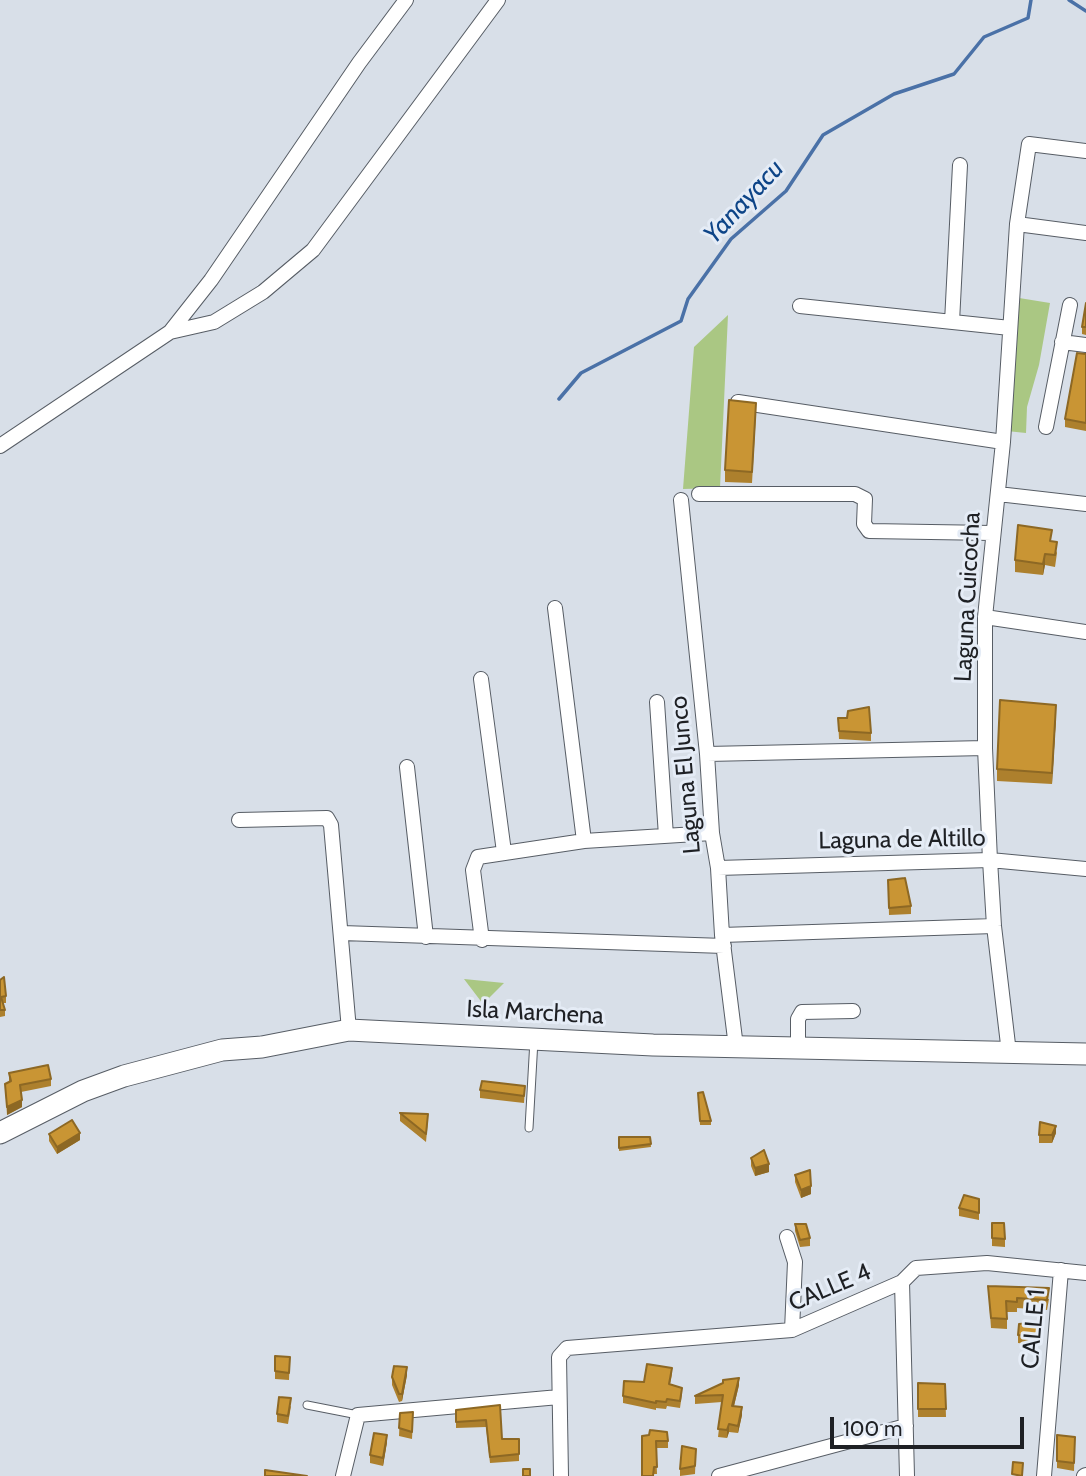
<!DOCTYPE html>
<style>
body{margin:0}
#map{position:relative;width:1086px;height:1476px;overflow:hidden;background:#d8dfe8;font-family:Cabin,sans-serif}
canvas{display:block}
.scale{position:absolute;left:830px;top:1417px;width:194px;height:32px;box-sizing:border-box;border:4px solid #1e2024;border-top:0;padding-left:9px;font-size:21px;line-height:24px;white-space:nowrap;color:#1e2024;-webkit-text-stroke:5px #e5ecf6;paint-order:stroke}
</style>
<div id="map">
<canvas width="1086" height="1476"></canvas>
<div class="scale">100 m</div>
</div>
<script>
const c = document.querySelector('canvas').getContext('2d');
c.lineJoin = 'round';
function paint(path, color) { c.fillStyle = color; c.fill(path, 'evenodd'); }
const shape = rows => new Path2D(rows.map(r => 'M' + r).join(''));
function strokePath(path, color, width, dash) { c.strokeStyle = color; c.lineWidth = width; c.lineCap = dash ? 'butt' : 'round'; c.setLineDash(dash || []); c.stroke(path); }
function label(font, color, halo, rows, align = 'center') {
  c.font = font + ' Cabin,sans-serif'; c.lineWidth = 6; c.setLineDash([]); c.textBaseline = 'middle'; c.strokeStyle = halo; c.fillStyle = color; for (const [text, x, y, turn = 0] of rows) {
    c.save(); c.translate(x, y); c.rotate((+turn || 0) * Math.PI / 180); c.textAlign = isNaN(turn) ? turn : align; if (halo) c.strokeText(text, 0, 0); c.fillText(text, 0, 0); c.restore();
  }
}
const green = shape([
 [1013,297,1050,303,1039,365,1027,407,1026,433,997,430],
 [728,315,720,488,683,489,694,347],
 [464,979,504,983,483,1004]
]);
const stream = shape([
 [1069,0,1086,11],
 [559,399,581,373,681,321,688,299,731,239,786,191,823,135,894,94,954,74,984,37,1028,18,1031,0]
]);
const lane = shape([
 [529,1128,534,1040],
 [307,1405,358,1415]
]);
const street = shape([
 [1017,224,1086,233],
 [800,306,1010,328],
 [952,322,960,165],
 [170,332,211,280,359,63,406,0],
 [1062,342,1086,345],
 [738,402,1003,442],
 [1046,427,1070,305],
 [0,446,170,332,214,322,263,292,313,250,498,0],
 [699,494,855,494,865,499,864,524,869,531,992,533],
 [998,494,1086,504],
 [681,500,707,754,712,833,718,868,722,935,736,1047],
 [555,608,584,841],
 [985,617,1086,632],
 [481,679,504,852],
 [657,702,666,836],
 [707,754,985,748],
 [407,767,426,937],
 [239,820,327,818,331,825,349,1030],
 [718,868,990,860,1086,869],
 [342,933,724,946],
 [722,935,994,926],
 [482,940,473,870,478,857,584,841,712,833],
 [798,1048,798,1019,802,1012,853,1011],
 [1009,1053,994,926,990,860,985,748,985,617,1003,442,1017,224,1029,144,1086,151],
 [787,1237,795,1262,792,1330],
 [902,1282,907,1476],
 [343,1476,358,1415,559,1397],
 [561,1476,559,1357,567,1348,792,1330,902,1282,916,1268,987,1263,1086,1273],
 [719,1476,906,1426],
 [1044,1476,1061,1270],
 [1084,1476,1086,1475]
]);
const secondary = shape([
 [0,1133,83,1091,124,1076,222,1050,262,1047,349,1030,653,1045,1086,1054]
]);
const wall = shape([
 [1086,303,1086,335,1082,334,1082,327],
 [1086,354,1086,431,1065,427,1065,419],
 [756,414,752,483,725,482,725,470],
 [1052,541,1057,553,1055,567,1045,565,1043,575,1015,572,1015,560],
 [1056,716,1052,784,997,781,997,769],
 [838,718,847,718,871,733,871,741,839,739],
 [888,880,911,906,911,914,889,915],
 [0,980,6,996,6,1003,3,1003,5,1010,5,1016,0,1017],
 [9,1073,51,1079,51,1086,21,1092,22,1107,7,1115,5,1084,9,1082],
 [525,1086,524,1103,480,1098,480,1090],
 [698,1093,711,1121,711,1125,700,1125],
 [400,1113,428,1121,426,1142,400,1121],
 [1056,1133,1052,1143,1039,1143,1039,1135],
 [49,1134,80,1140,57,1154,49,1141],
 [619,1137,650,1137,651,1147,619,1151],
 [751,1158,769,1172,755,1176,751,1166],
 [795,1175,811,1194,801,1198,795,1182],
 [979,1199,979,1220,959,1216,959,1208],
 [992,1223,1005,1239,1005,1247,992,1246],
 [795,1224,810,1238,810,1246,800,1247,795,1231],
 [988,1286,1049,1299,1047,1310,1017,1308,1017,1312,1007,1312,1007,1329,991,1328],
 [1018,1335,1039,1337,1039,1345,1018,1343],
 [275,1356,290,1357,289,1380,275,1379],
 [672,1374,670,1385,682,1394,680,1408,667,1406,666,1409,656,1408,656,1410,623,1403,623,1396,644,1382],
 [407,1375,402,1401,399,1402,392,1385,392,1377],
 [918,1383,945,1384,946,1417,918,1417],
 [739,1385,734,1406,742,1415,738,1433,729,1432,727,1438,718,1437,722,1402,695,1404,695,1396],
 [500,1405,502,1439,519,1439,519,1461,490,1463,486,1427,456,1428,456,1410],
 [291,1406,288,1424,277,1422,277,1414],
 [400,1413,413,1420,412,1439,399,1436],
 [1057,1435,1075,1437,1074,1471,1057,1468],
 [642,1436,668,1441,668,1448,656,1448,657,1474,654,1474],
 [387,1442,383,1466,370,1463,370,1455],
 [696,1449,695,1474,680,1476,680,1469]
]);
const shadedWall = shape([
 [1045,554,1045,565,1043,575,1043,564],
 [1056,705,1056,716,1052,784,1052,773],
 [22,1100,22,1107,7,1115,7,1107],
 [1056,1126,1056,1133,1052,1143,1052,1135],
 [80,1133,80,1140,57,1154,57,1147],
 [769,1164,769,1172,755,1176,755,1168],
 [811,1186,811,1194,801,1198,801,1190],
 [407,1367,407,1375,402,1401,402,1394],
 [739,1378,739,1385,732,1414,732,1406],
 [742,1407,742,1415,738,1433,738,1426],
 [729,1424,729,1432,727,1438,727,1430],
 [387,1435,387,1442,383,1466,383,1458]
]);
const building = shape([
 [1086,303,1086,327,1082,327,1086,303],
 [1077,353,1086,354,1086,423,1065,419,1077,353],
 [729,400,756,403,752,472,725,470,729,400],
 [1018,525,1052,530,1050,541,1057,542,1055,555,1045,554,1043,564,1015,560,1018,525],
 [1000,700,1056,705,1052,773,997,769,1000,700],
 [869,707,871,733,839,731,838,718,847,718,848,711,869,707],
 [905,878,911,906,889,908,888,880,905,878],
 [4,977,6,996,1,997,5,1010,0,1010,0,980,4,977],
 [48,1065,51,1079,20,1085,22,1100,7,1107,5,1084,11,1081,9,1073,48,1065],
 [482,1081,525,1086,524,1096,480,1090,482,1081],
 [703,1092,711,1121,700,1121,698,1093,703,1092],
 [400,1113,428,1114,426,1134,400,1113],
 [72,1120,80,1133,57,1147,49,1134,72,1120],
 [1040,1122,1056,1126,1052,1135,1039,1135,1040,1122],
 [619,1137,650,1137,651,1144,619,1148,619,1137],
 [764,1150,769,1164,755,1168,751,1158,764,1150],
 [810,1170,811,1186,801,1190,795,1175,810,1170],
 [964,1195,979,1199,979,1213,959,1208,964,1195],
 [992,1223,1004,1223,1005,1239,992,1238,992,1223],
 [795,1224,806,1224,810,1238,800,1240,795,1224],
 [988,1286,1049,1288,1047,1300,1017,1298,1017,1302,1006,1301,1007,1319,991,1318,988,1286],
 [1039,1322,1039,1337,1018,1335,1019,1324,1039,1322],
 [275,1356,290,1357,289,1373,275,1371,275,1356],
 [647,1364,672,1368,669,1384,682,1388,680,1401,667,1399,666,1402,656,1401,656,1403,623,1396,624,1381,644,1382,647,1364],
 [394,1366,407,1367,402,1394,399,1394,392,1377,394,1366],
 [739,1378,732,1406,742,1407,738,1426,729,1424,727,1430,718,1429,723,1395,695,1396,723,1383,723,1380,739,1378],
 [918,1383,945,1384,946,1409,918,1409,918,1383],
 [279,1397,291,1398,288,1416,277,1414,279,1397],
 [500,1405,502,1439,519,1439,519,1454,490,1457,486,1420,456,1422,456,1410,500,1405],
 [413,1412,412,1432,399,1428,400,1413,413,1412],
 [650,1430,667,1432,668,1441,656,1441,657,1467,654,1467,653,1476,642,1476,642,1436,649,1435,650,1430],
 [374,1433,387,1435,383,1458,370,1455,374,1433],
 [1057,1435,1075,1437,1074,1463,1057,1461,1057,1435],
 [682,1446,696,1449,695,1466,680,1469,682,1446],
 [1013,1462,1023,1463,1022,1476,1012,1474,1013,1462],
 [523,1469,530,1469,530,1476,523,1476,523,1469],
 [265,1470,307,1476,265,1476,265,1470]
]);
const streetNames = [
 ["Laguna Cuicocha",968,597,-87],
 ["Laguna El Junco",686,775,-95],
 ["Laguna de Altillo",902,840,-1],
 ["Isla Marchena",535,1013,3],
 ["CALLE 4",830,1288,-23],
 ["CALLE 1",1034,1329,-85]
];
const waterNames = [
 ["Yanayacu",744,202,-47]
];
paint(green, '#aac783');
strokePath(stream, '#4a71a7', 3.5);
strokePath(lane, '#575d65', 9);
strokePath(street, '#575d65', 16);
strokePath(secondary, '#575d65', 23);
strokePath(lane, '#fff', 7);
strokePath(street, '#fff', 14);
strokePath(secondary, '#fff', 21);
paint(wall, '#ad802d');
paint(shadedWall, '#8d6824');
paint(building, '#c99534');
strokePath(building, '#8d6824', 2);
label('24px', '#1e2024', '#e5ecf6', streetNames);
label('italic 26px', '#0d4487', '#e5ecf6', waterNames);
</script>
